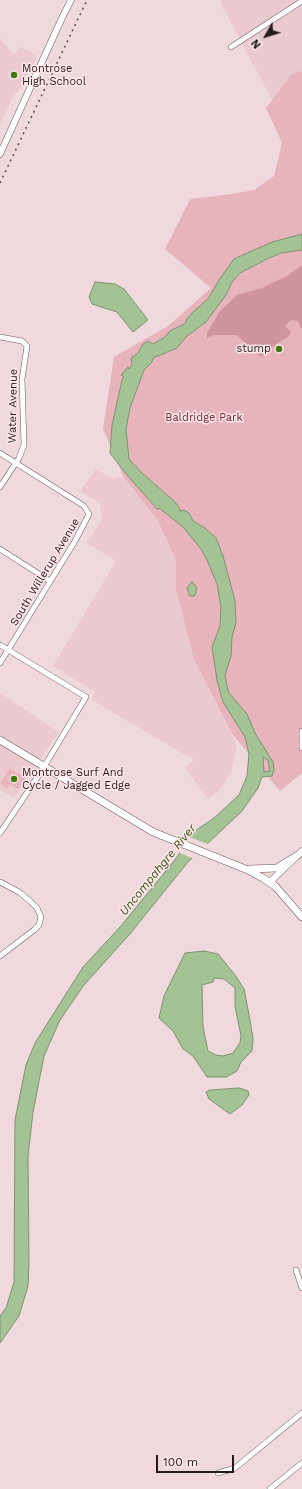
<!DOCTYPE html>
<style>
body{margin:0}
#map{position:relative;width:302px;height:1489px;overflow:hidden;background:#f0d9dc;font-family:"Work Sans",sans-serif}
canvas{display:block}
.north{position:absolute;left:246px;top:16px;width:40px;height:40px;-webkit-text-stroke:3px #fde6e9;paint-order:stroke;rotate:231deg;font-size:11px;font-weight:700;line-height:16px;text-align:center;color:#231b1c}
.north::after{content:'';display:block;margin:auto;width:14px;height:18px;background:#231b1c;clip-path:polygon(50% 0,100% 100%,50% 72%,0 100%)}
.scale{position:absolute;left:156px;top:1455px;width:78px;height:18px;box-sizing:border-box;border:2px solid #231b1c;border-top:0;padding-left:5px;font-size:12px;line-height:14px;white-space:nowrap;color:#231b1c;-webkit-text-stroke:3px #fde6e9;paint-order:stroke}
</style>
<div id="map">
<canvas width="302" height="1489"></canvas>
<div class="north">N</div>
<div class="scale">100 m</div>
</div>
<script>
const c = document.querySelector('canvas').getContext('2d');
c.lineJoin = 'round';
function paint(path, color) { c.fillStyle = color; c.fill(path, 'evenodd'); }
const shape = rows => new Path2D(rows.map(r => 'M' + r).join(''));
function strokePath(path, color, width, dash) { c.strokeStyle = color; c.lineWidth = width; c.lineCap = dash ? 'butt' : 'round'; c.setLineDash(dash || []); c.stroke(path); }
function label(font, color, halo, rows, align = 'center') {
  c.font = font + ' "Work Sans",sans-serif'; c.lineWidth = 3; c.setLineDash([]); c.textBaseline = 'middle'; c.strokeStyle = halo; c.fillStyle = color; for (const [text, x, y, turn = 0] of rows) {
    c.save(); c.translate(x, y); c.rotate((+turn || 0) * Math.PI / 180); c.textAlign = isNaN(turn) ? turn : align; if (halo) c.strokeText(text, 0, 0); c.fillText(text, 0, 0); c.restore();
  }
}
const built = shape([
 [221,0,302,0,302,71,292,74,272,100,221,4],
 [0,38,13,54,21,47,36,55,36,59,18,92,15,92,0,125],
 [96,469,113,479,123,476,158,521,176,560,176,589,237,747,231,773,219,791,208,799,185,768,194,760,92,700,95,692,53,666,116,561,87,543,102,519,100,503,80,491],
 [0,693,59,732,14,798,0,790]
]);
const green = shape([
 [302,71,302,773,280,791,233,735,194,659,176,589,176,560,158,521,123,476,103,429,114,357,168,326,211,288,165,249,190,199,232,194,254,190,274,176,282,143,266,108,292,74],
 [10,768,25,778,18,789,10,784,7,789,0,784]
]);
const forest = shape([
 [302,265,302,328,300,328,298,321,291,320,285,326,291,332,288,337,276,344,261,357,236,335,214,335,207,338,207,333,220,311,237,295,262,288,287,276]
]);
const water = shape([
 [302,234,302,250,281,253,269,258,240,273,232,282,226,295,206,322,187,336,177,348,153,358,152,362,144,370,130,408,126,429,129,459,142,473,174,501,179,507,180,511,184,510,189,513,193,521,205,528,216,538,223,556,235,601,236,623,232,637,231,656,225,675,227,686,229,693,247,714,255,733,273,762,274,770,272,776,262,777,258,788,242,811,188,862,129,935,84,985,60,1020,44,1056,33,1112,28,1156,29,1263,28,1286,19,1316,0,1343,0,1316,6,1308,14,1282,15,1120,26,1065,35,1043,83,967,120,927,174,861,195,831,214,818,239,795,247,776,249,754,245,737,223,702,217,680,212,647,220,626,221,608,217,584,207,560,201,549,183,527,159,508,158,510,127,475,110,453,112,425,122,380,124,377,121,375,128,367,129,369,132,365,131,358,138,353,143,344,148,341,153,344,165,337,170,331,186,323,186,320,193,312,208,299,219,280,234,259,272,242,302,234],
 [263,757,268,760,270,771,264,772,263,757],
 [95,282,115,284,124,289,148,320,133,332,117,312,92,304,89,297,95,282],
 [192,582,196,586,196,593,194,596,190,596,187,588,192,582],
 [204,951,218,954,235,975,244,989,250,1020,253,1039,252,1051,241,1062,237,1071,226,1077,207,1077,193,1056,183,1049,173,1031,159,1018,164,996,185,953,204,951],
 [214,978,224,979,235,988,235,1006,241,1036,240,1043,233,1053,223,1056,216,1055,208,1051,203,1027,202,985,213,982,214,978],
 [239,1088,248,1091,249,1095,242,1105,230,1114,209,1099,206,1092,210,1090,239,1088]
]);
const pier = shape([
 [189,837,208,844,194,859,178,852]
]);
const minor = shape([
 [231,47,302,1],
 [0,337,22,341,27,346,22,379,24,445,19,458,0,487],
 [0,453,84,506,89,514,75,541,0,663],
 [0,549,50,581],
 [0,645,86,697,39,775,0,833],
 [302,731,302,748],
 [0,882,19,892,31,902,37,908,41,917,39,925,34,930,0,956],
 [296,1270,302,1288],
 [218,1473,235,1468,302,1413],
 [270,1489,302,1463]
]);
const tertiary = shape([
 [0,154,62,18,71,0],
 [270,882,302,851]
]);
const secondary = shape([
 [0,740,153,832,248,870,263,878,275,886,302,917],
 [250,869,277,868,298,855]
]);
const rail = shape([
 [0,183,87,0]
]);
const markers = [
 [14,75,4,"#3f7910"],
 [279,349,4,"#3f7910"],
 [14,779,4,"#3f7910"]
];
const poiNames = [
 ["Montrose",22,69],
 ["High School",22,82],
 ["stump",271,349,"right"],
 ["Montrose Surf And",22,773],
 ["Cycle / Jagged Edge",22,786]
];
const streetNames = [
 ["Water Avenue",13,406,-89],
 ["South Willerup Avenue",45,572,-59]
];
const parkNames = [
 ["Baldridge Park",204,418]
];
const waterNames = [
 ["Uncompahgre River",158,870,-51]
];
paint(built, '#eacace');
paint(green, '#e7b4bb');
paint(forest, '#cf959d');
paint(water, '#a4c395');
strokePath(water, '#7d9171', 1);
paint(pier, '#f0d9dc');
strokePath(minor, '#6c585b', 6);
strokePath(tertiary, '#6c585b', 7);
strokePath(secondary, '#6c585b', 8);
strokePath(minor, '#fff', 5);
strokePath(tertiary, '#fff', 6);
strokePath(secondary, '#fff', 7);
strokePath(rail, '#5a4e50', 1.5, [2, 4]);
for (const [x, y, r, color] of markers) { const dot = new Path2D(); dot.arc(x, y, r, 0, 2 * Math.PI); c.fillStyle = color; c.fill(dot); strokePath(dot, '#fde6e9', 1.5); }
label('11px', '#231b1c', '#fde6e9', poiNames, 'left');
label('11px', '#231b1c', '#fde6e9', streetNames);
label('11px', '#6f2838', '#fde6e9', parkNames);
label('italic 12px', '#315718', '#fde6e9', waterNames);
</script>
